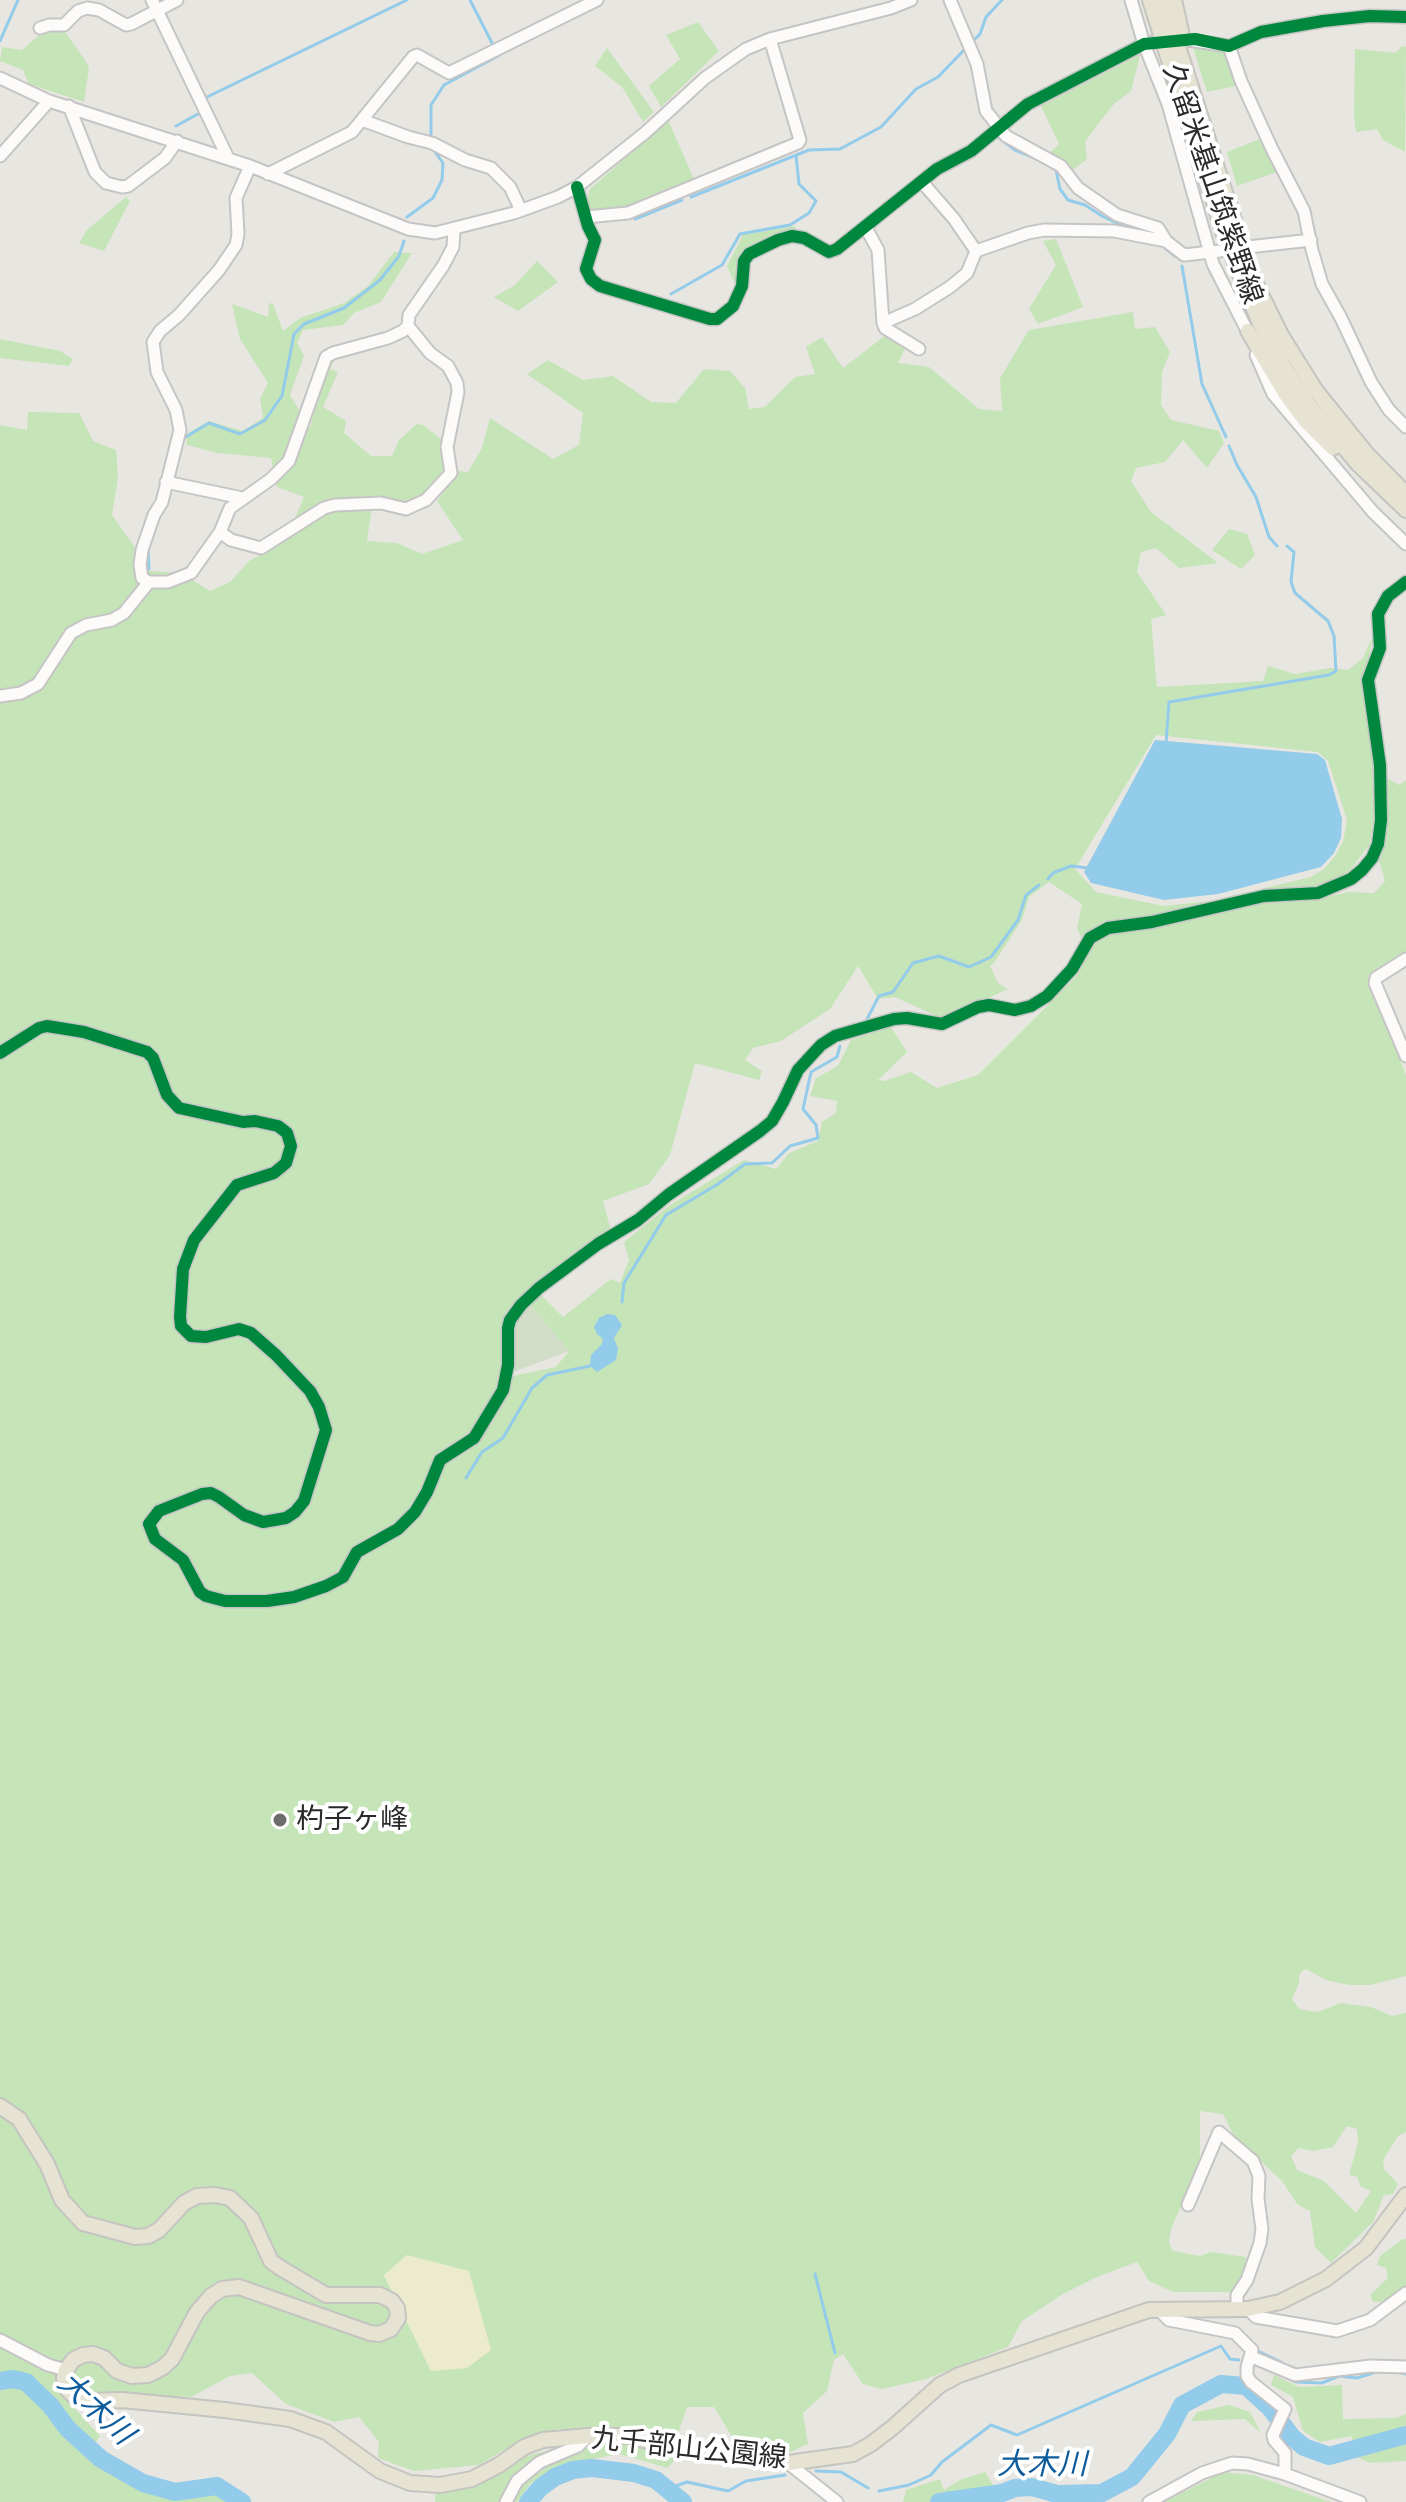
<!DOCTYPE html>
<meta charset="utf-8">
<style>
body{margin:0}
canvas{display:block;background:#e8e6e0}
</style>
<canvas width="1406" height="2502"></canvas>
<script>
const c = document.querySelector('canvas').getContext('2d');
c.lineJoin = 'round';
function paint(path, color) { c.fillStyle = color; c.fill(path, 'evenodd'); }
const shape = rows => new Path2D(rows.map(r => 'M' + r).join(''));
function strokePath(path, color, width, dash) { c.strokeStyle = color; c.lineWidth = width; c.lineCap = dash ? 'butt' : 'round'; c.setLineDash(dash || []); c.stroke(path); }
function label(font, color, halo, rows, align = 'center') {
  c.font = font + ' Karla,"Noto Sans JP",sans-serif'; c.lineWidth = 8; c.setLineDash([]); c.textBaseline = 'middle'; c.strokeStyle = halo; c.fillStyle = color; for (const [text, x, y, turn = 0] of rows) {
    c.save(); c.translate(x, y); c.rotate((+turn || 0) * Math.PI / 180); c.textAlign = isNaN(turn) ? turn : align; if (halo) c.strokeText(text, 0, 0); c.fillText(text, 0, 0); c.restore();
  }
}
const green = shape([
 [698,22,719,51,661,107,649,86,680,59,666,35],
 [47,28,62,28,85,60,89,68,84,102,29,84,23,70,0,61,2,47,22,50],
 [1192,44,1224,50,1240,85,1207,92],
 [1402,46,1406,47,1405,152,1383,140,1377,129,1356,132,1354,116,1355,49,1396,53],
 [607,48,654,112,643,122,622,87,595,66],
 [1140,55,1131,91,1114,104,1098,124,1085,142,1087,159,1070,172,1048,154,1059,144,1041,106],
 [668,120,694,179,623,210,596,213,590,209,587,199,590,189],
 [1260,139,1277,172,1237,186,1227,152],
 [126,197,130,201,104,251,79,243,87,230],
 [795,226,797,234,747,251,736,286,727,266,743,235],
 [1056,239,1083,307,1038,324,1029,309,1056,265,1043,241],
 [394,252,412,253,381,302,354,313,343,325,303,330,297,343,304,356,290,395,310,428,327,362,337,355,330,369,338,372,323,407,346,421,344,433,371,456,392,456,399,440,417,424,423,425,441,439,444,469,421,496,407,503,373,499,367,541,397,543,422,554,463,540,437,501,459,471,468,472,482,448,490,418,553,459,579,445,583,413,527,374,548,360,583,380,613,376,651,402,676,403,704,369,730,371,745,388,749,409,765,407,795,377,815,374,806,347,822,337,843,368,886,335,906,346,898,363,929,367,979,409,1002,411,1000,378,1029,330,1133,312,1135,329,1155,327,1170,352,1162,372,1161,405,1171,420,1219,431,1224,443,1207,468,1183,440,1165,462,1136,468,1131,481,1151,512,1218,563,1179,568,1156,548,1141,552,1137,572,1166,615,1151,619,1157,687,1263,681,1268,666,1295,674,1330,668,1348,670,1363,658,1373,635,1365,678,1379,783,1370,844,1348,873,1317,888,1322,898,1349,892,1374,893,1385,881,1379,860,1385,845,1386,778,1399,785,1406,780,1406,954,1368,976,1406,1075,1406,1976,1370,1985,1349,1985,1326,1980,1306,1969,1300,1973,1299,1983,1292,1999,1299,2009,1318,2012,1341,2003,1371,2007,1392,2016,1406,2013,1406,2132,1398,2136,1383,2160,1384,2169,1398,2184,1393,2194,1384,2195,1373,2222,1331,2263,1315,2247,1310,2211,1298,2205,1282,2181,1234,2136,1223,2114,1200,2111,1200,2162,1171,2229,1169,2243,1173,2251,1200,2256,1211,2252,1246,2257,1243,2279,1231,2292,1173,2292,1149,2281,1137,2262,1099,2276,1063,2294,1022,2321,1008,2347,926,2379,882,2389,863,2384,843,2354,834,2360,827,2391,803,2413,808,2444,790,2452,766,2451,734,2440,714,2407,687,2407,677,2436,557,2429,517,2442,479,2465,414,2471,378,2458,379,2442,359,2417,334,2422,286,2404,252,2373,230,2376,191,2397,101,2393,70,2403,100,2436,89,2452,136,2489,169,2498,218,2492,233,2502,0,2502,0,425,27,430,28,412,79,413,93,441,116,450,118,478,112,515,134,546,136,570,181,573,210,591,230,582,249,561,285,542,304,497,277,487,271,458,218,453,187,445,186,434,209,421,243,431,263,418,260,399,268,383,240,339,232,304,268,317,269,303,273,304,283,331,300,318,344,303,368,286],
 [1156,735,1318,752,1328,761,1347,820,1343,842,1335,856,1324,869,1311,877,1210,901,1164,906,1096,892,1075,869],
 [1049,882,1082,904,1077,928,1089,954,1075,978,978,1075,937,1088,911,1072,884,1081,878,1080,907,1052,891,1027,851,1040,838,1066,816,1078,810,1096,837,1101,836,1113,822,1122,818,1141,789,1153,776,1169,744,1160,670,1205,624,1242,629,1260,620,1283,611,1279,563,1317,541,1295,530,1305,569,1351,556,1367,512,1376,501,1362,503,1321,521,1298,611,1231,603,1201,649,1184,670,1155,695,1063,759,1080,762,1071,745,1060,753,1048,781,1041,830,1009,858,966,878,999,895,997,943,1019,1008,989,998,983,990,966,994,963,1022,920,1029,897],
 [1347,2126,1357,2129,1358,2143,1349,2175,1357,2177,1361,2187,1371,2191,1356,2213,1324,2181,1297,2170,1291,2156,1299,2148,1313,2151,1333,2147],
 [384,2275,467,2368,431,2370],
 [537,261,558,282,518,311,494,297,515,285],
 [0,339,60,351,73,359,69,366,0,358],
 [1229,529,1247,534,1255,555,1241,569,1212,550],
 [1403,2239,1406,2239,1406,2287,1385,2302,1373,2302,1370,2295,1388,2278,1386,2268,1377,2265,1380,2256],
 [1274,2375,1299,2387,1342,2385,1343,2419,1396,2418,1406,2414,1406,2461,1370,2463,1352,2455,1352,2436,1320,2442,1303,2431,1293,2397,1271,2385],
 [1229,2405,1250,2412,1261,2433,1245,2419,1191,2421,1197,2412],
 [575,2443,629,2444,677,2457,668,2468,619,2454,565,2464,531,2483,517,2502,435,2502,436,2491,474,2487,523,2457],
 [985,2472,1001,2498,999,2502,903,2502,906,2490,940,2479,944,2490,962,2479],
 [1223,2472,1253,2475,1331,2502,1164,2502]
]);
const sand = shape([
 [407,2255,469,2271,491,2350,467,2368,431,2371,384,2275]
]);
const cemetery = shape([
 [530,1305,569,1351,513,1372,514,1323]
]);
const water = shape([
 [1155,740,1317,754,1325,760,1342,819,1341,838,1334,853,1321,867,1218,894,1164,900,1091,883,1084,872],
 [607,1314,615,1315,622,1325,614,1338,618,1349,616,1360,597,1372,590,1366,591,1355,602,1344,603,1339,597,1334,594,1327,599,1318]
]);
const stream = shape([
 [470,0,492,43],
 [0,41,18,0],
 [973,41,980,34,986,17,1002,0],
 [206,101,205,98,407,0],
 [176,126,198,114],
 [431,136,431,105,444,85,498,56],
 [998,137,1015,150,1035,158],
 [1052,167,1056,170,1060,189,1068,200,1085,205,1102,216,1129,229,1143,227],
 [691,197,809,150,840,149,881,127,916,89,938,77,965,49],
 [407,217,433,198,442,180,443,163,433,149],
 [635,219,682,200],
 [1165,248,1175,256],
 [1182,266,1202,384,1226,437],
 [671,294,722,265,740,234,790,225,809,213,816,201,799,184,796,155],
 [1229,446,1237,465,1256,497,1269,537,1277,546],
 [181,448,184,438,209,423,240,434,265,420,282,396,294,334,304,324,344,308,380,280,399,256,404,241],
 [148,548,149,569],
 [1166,743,1169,702,1329,675,1336,671,1334,636,1328,621,1295,593,1291,582,1294,552,1287,546],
 [1048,879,1053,873,1071,866,1088,868],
 [866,1021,879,996,893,992,913,963,939,956,969,967,991,957,1018,920,1026,895,1039,885],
 [622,1302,624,1283,666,1215,718,1184,745,1164,772,1163,790,1146,818,1138,816,1125,803,1109,811,1072,837,1057,840,1046],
 [466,1478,482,1452,503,1438,532,1388,547,1375,590,1366],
 [815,2274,835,2353],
 [1260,2352,1281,2362],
 [1394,2371,1406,2374],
 [1291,2378,1296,2382,1322,2383,1339,2376,1357,2378,1379,2371],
 [816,2471,841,2472,868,2488],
 [656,2480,676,2486,687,2482,728,2491,746,2481,785,2475],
 [879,2491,909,2485,931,2475,942,2462,991,2425,1017,2435,1221,2346,1230,2359,1239,2360]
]);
const river = shape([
 [0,2381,13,2379,26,2382,50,2405,68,2429,101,2459,143,2483,175,2492,217,2486,242,2502],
 [528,2502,540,2488,555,2477,573,2470,592,2468,634,2473,656,2480,683,2502],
 [939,2502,1002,2493,1015,2488,1032,2487,1057,2494,1102,2493,1132,2477,1167,2434,1182,2405,1221,2384,1246,2386,1271,2409,1292,2437,1304,2447,1329,2456,1406,2435]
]);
const minor = shape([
 [152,0,228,158],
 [950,0,977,64,986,111,1006,136,1061,166,1078,188,1117,215,1158,228,1166,241,1184,255,1220,251],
 [1131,0,1144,44,1168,104,1213,264,1251,338],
 [40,28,49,25,64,25,78,11,87,8,99,10,126,25,131,24,177,0],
 [1188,40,1229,46,1261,32,1323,21,1370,16,1406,17],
 [1229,46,1241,81,1272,149,1304,211,1312,250,1322,284,1341,318,1371,382,1389,410,1406,427],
 [0,78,49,101,250,166,408,229,435,233,514,213,558,197,577,187,646,132,705,78,746,49,770,39,891,8,911,0],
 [69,106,95,172,106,183,122,187,128,186,165,158,177,141],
 [362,120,408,137,432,143,465,160,491,168,510,187,521,210],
 [0,156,49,101],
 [250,166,236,198,238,234,236,245,219,270,179,315,160,331,153,342,157,372,176,410,180,430,162,502,154,515,142,550,140,565,142,578,149,582,168,582,191,573,220,532,230,508,271,479,289,461,326,357,333,353,388,338,403,331,408,326,409,315,443,266,453,247,454,230],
 [268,174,352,132,413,57,417,55,449,73,597,0],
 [922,182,954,219,976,251],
 [577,187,588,226,595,240,586,269,591,279,600,286,710,319,717,319,733,306,742,286,744,261,749,254,778,240,792,236,804,238,829,252,837,249,937,169,971,151,1028,104,1144,44,1155,42],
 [586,217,628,213,798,143,800,140,770,39],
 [866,228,878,250,883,323,885,328,919,349],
 [1248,247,1311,240],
 [976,251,1028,233,1044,230,1114,231,1166,241],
 [883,323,915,309,950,287,967,273,976,251],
 [1256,355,1273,394,1373,512,1406,544],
 [166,482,242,498],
 [220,532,231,540,261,548,324,508,335,505,381,503,406,509,426,500,451,473,447,447,458,392,457,383,448,366,430,353,408,326],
 [0,696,21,693,38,684,71,633,86,625,112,620,124,613,149,582],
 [1406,959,1376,978,1375,983,1406,1056],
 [0,1053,39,1028,47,1026,84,1032,147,1052,153,1058,167,1095,179,1108,243,1122,255,1121,278,1126,287,1133,291,1146,286,1163,274,1173,237,1185,194,1240,183,1269,180,1317,181,1326,191,1336,206,1337,239,1329,251,1333,276,1355,310,1391,319,1407,326,1430,304,1501,295,1512,286,1518,263,1522,244,1515,219,1497,211,1493,202,1494,159,1511,149,1524,155,1539,183,1560,200,1592,206,1596,225,1601,267,1601,294,1597,326,1586,343,1577,357,1552,398,1529,415,1512,427,1492,440,1460,474,1438,503,1390,508,1365,508,1328,510,1320,521,1305,539,1288,598,1244,638,1220,668,1195,760,1131,772,1121,783,1102,798,1070,821,1045,835,1036,894,1019,907,1018,942,1024,978,1007,989,1005,1015,1010,1031,1006,1047,996,1072,969,1090,938,1108,928,1152,922,1264,896,1318,893,1351,879,1362,870,1372,858,1378,844,1381,820,1380,765,1368,680,1380,648,1378,614,1388,596,1406,582],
 [1188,2205,1219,2132,1253,2161,1259,2176,1258,2199,1262,2229,1260,2243,1247,2280,1237,2295,1237,2310],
 [1248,2309,1256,2317,1337,2331,1370,2320,1406,2293],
 [1159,2310,1169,2320,1235,2333,1252,2350,1247,2367,1247,2376,1251,2382,1285,2409,1273,2435,1274,2440,1285,2453,1285,2474],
 [0,2340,48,2365,66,2370],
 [1252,2357,1295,2375,1371,2366,1406,2367],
 [788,2463,837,2502],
 [506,2502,517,2481,540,2462,578,2446,588,2436],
 [1149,2502,1202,2473,1232,2463,1248,2464,1285,2474,1360,2502]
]);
const major = shape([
 [1150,0,1224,235,1259,321,1284,367,1307,403,1358,464,1406,510],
 [1163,0,1252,276,1281,335,1316,391,1366,453,1406,494],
 [1174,0,1181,31],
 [1248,331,1285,393,1305,420,1333,448],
 [0,2106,19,2119,47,2164,62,2200,83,2223,135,2237,148,2236,159,2230,184,2203,197,2196,215,2195,230,2198,251,2218,271,2261,279,2267,326,2295,380,2295,392,2301,397,2308,398,2318,391,2329,379,2334,370,2333,239,2287,222,2289,211,2296,197,2312,172,2359,162,2368,148,2375,132,2376,117,2371,104,2358,93,2354,83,2355,73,2360,66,2370,64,2378,67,2389,76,2398,88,2401,122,2400,225,2410,290,2419,326,2432,380,2471,410,2483,440,2485,472,2479,499,2465,524,2447,543,2440,588,2436,628,2436,675,2448,788,2463,853,2454,871,2444,892,2428,940,2385,959,2375,1000,2361,1149,2310,1248,2309,1280,2302,1326,2279,1366,2248,1406,2195]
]);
const cycleway = shape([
 [577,187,588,226,595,240,586,269,591,279,600,286,710,319,717,319,733,306,742,286,744,261,749,254,778,240,792,236,804,238,829,252,837,249,937,169,971,151,1028,104,1144,44,1195,39,1229,46,1261,32,1323,21,1370,16,1406,17],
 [0,1053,39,1028,47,1026,84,1032,147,1052,153,1058,167,1095,179,1108,243,1122,255,1121,278,1126,287,1133,291,1146,286,1163,274,1173,237,1185,194,1240,183,1269,180,1317,181,1326,191,1336,206,1337,239,1329,251,1333,276,1355,310,1391,319,1407,326,1430,304,1501,295,1512,286,1518,263,1522,244,1515,219,1497,211,1493,202,1494,159,1511,149,1524,155,1539,183,1560,200,1592,206,1596,225,1601,267,1601,294,1597,326,1586,343,1577,357,1552,398,1529,415,1512,427,1492,440,1460,474,1438,503,1390,508,1365,508,1328,510,1320,521,1305,539,1288,598,1244,638,1220,668,1195,760,1131,772,1121,783,1102,798,1070,821,1045,835,1036,894,1019,907,1018,942,1024,978,1007,989,1005,1015,1010,1031,1006,1047,996,1072,969,1090,938,1108,928,1152,922,1264,896,1318,893,1351,879,1362,870,1372,858,1378,844,1381,820,1380,765,1368,680,1380,648,1378,614,1388,596,1406,582]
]);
const markers = [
 [280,1820,8,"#6c6c6a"]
];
const streetNames = [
 ["久留米基山筑紫野線",1212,184,71],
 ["九千部山公園線",689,2449,6]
];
const poiNames = [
 ["杓子ヶ峰",296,1820]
];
const waterNames = [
 ["大木川",95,2409,43],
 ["大木川",1042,2465]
];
paint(green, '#c5e4b8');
paint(sand, '#edebce');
paint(cemetery, '#d2ddc7');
paint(water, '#93cbea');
strokePath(stream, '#93cbea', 3);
strokePath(river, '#93cbea', 18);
strokePath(minor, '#c6c5c5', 15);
strokePath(major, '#c4c4c1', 18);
strokePath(minor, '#fcfbfa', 11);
strokePath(major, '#e6e3d3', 14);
strokePath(cycleway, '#00873e', 12);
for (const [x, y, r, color] of markers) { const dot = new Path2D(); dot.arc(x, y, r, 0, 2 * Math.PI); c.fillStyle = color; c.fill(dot); strokePath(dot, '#fff', 3); }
label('28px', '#2a2a2a', '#fff', streetNames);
label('28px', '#2a2a2a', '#fff', poiNames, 'left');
label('italic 30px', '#0d5b9b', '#fff', waterNames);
</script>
